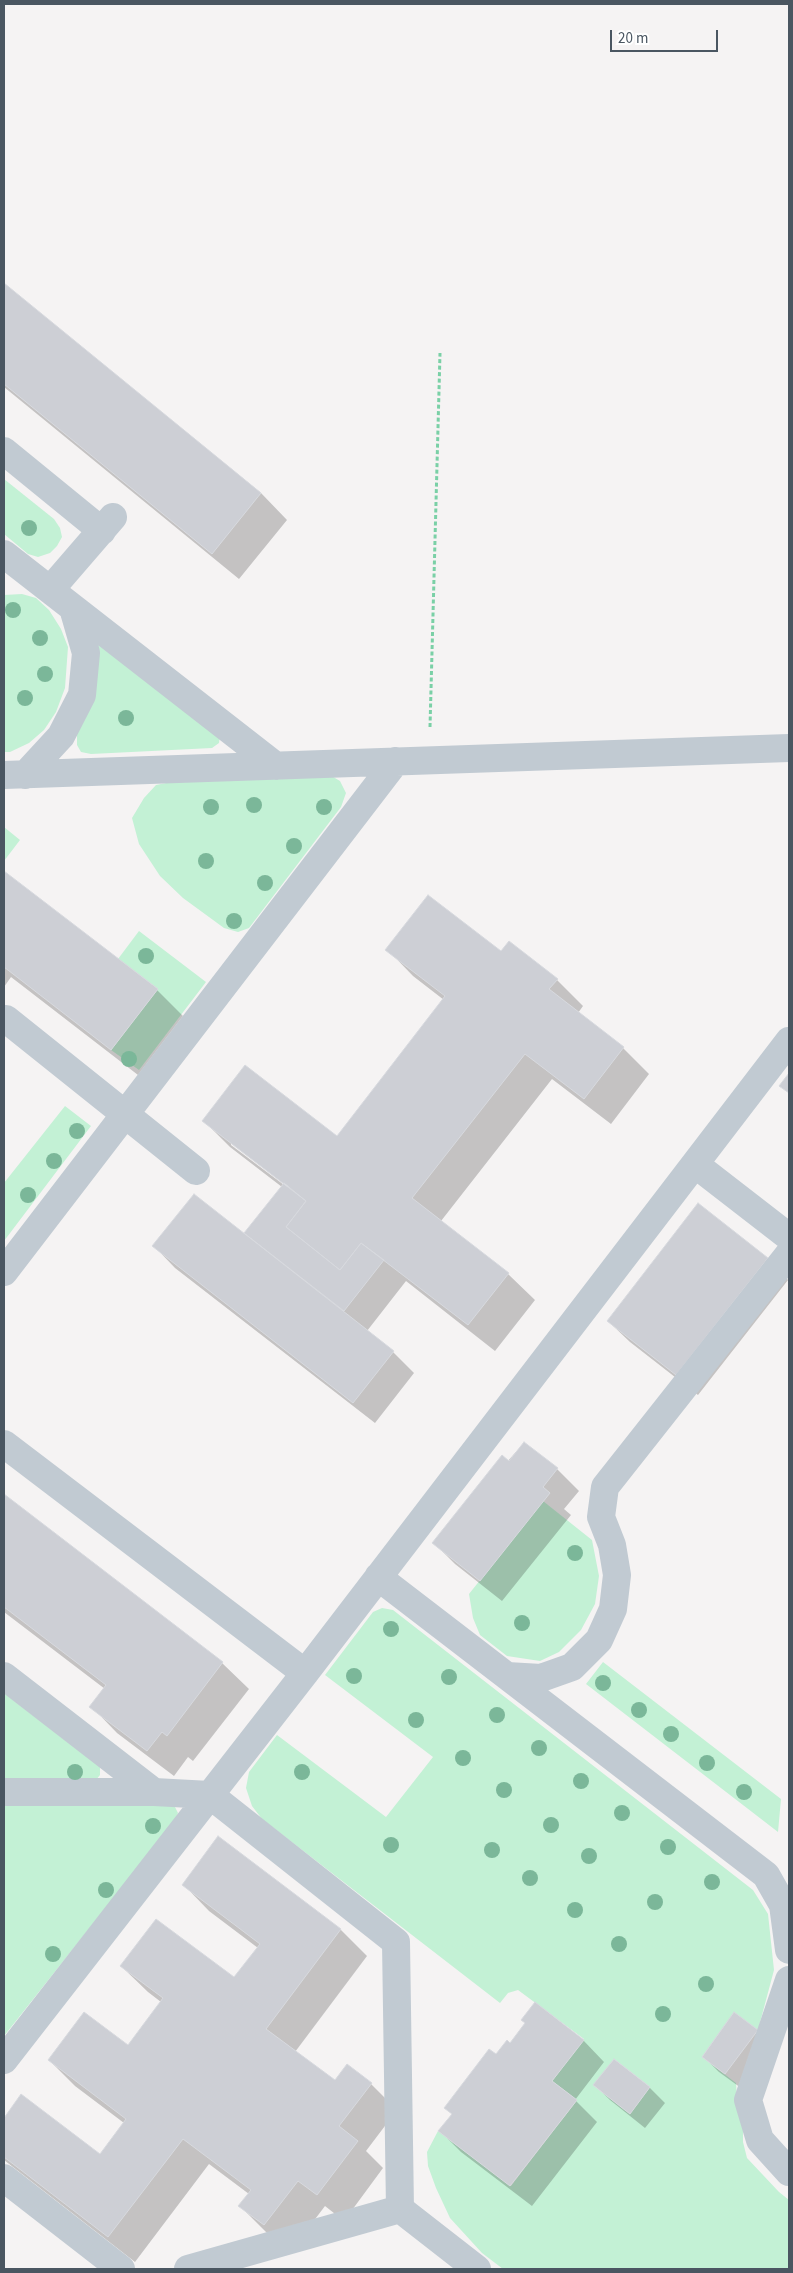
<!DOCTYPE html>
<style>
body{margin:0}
#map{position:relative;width:793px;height:2273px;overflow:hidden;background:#f5f3f3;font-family:"Source Sans 3",sans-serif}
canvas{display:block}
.frame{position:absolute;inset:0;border:5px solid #4a5661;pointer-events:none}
.scale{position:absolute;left:610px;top:30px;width:108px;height:22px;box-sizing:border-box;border:2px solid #4a5661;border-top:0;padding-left:6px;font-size:15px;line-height:18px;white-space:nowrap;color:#4a5661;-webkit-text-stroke:4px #fff;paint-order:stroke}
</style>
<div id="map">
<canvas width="793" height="2273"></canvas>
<div class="frame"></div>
<div class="scale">20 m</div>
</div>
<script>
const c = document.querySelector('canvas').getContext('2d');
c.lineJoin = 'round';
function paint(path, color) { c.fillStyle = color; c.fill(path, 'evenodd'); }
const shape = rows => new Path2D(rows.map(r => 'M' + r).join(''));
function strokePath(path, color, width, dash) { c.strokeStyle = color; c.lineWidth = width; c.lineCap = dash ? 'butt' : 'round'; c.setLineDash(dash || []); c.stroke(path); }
const green = shape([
 [4,479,54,519,60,528,62,537,57,546,50,553,38,557,28,554,4,534],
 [22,594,36,598,49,610,61,629,68,647,65,688,56,712,44,730,29,743,10,752,4,752,4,595],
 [95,636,220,735,219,743,212,748,91,754,81,752,77,745,77,733],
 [330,775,340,781,346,793,341,807,249,928,238,932,224,928,183,898,160,876,139,844,132,818,144,798,156,785,176,781],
 [4,827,20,840,4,861],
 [139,931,206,982,139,1070,111,1050,158,989,118,959],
 [65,1106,91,1126,4,1241,4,1183],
 [543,1501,592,1540,599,1576,595,1604,581,1630,559,1652,540,1661,507,1656,480,1635,473,1618,469,1594],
 [382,1608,393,1610,753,1890,768,1914,774,1970,758,2030,734,2013,702,2057,736,2083,737,2099,743,2123,743,2142,747,2158,779,2192,789,2200,789,2269,503,2269,482,2253,450,2218,436,2188,428,2166,427,2152,438,2131,511,2186,577,2100,552,2081,584,2039,518,1990,508,1993,500,2003,262,1819,252,1806,246,1788,249,1772,277,1735,386,1817,433,1757,325,1675,373,1612],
 [614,2059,650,2087,630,2114,594,2086],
 [603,1662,781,1799,778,1832,586,1684],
 [4,1693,100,1767,100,1775,95,1781,4,1781],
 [4,1804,166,1804,175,1807,178,1813,175,1820,4,2036]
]);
const shadow = shape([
 [4,284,261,493,287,520,239,579,4,387],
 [4,872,157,990,183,1016,138,1075,11,977,4,987],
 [387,949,501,953,557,980,583,1006,578,1013,623,1048,649,1074,611,1124,552,1079,441,1221,508,1274,535,1300,495,1351,406,1281,367,1331,393,1352,414,1373,375,1423,175,1268,154,1246,244,1235,282,1187,230,1147,204,1121,337,1137,444,1000,413,976],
 [231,1141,289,1186,288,1188,231,1145],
 [767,1259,788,1280,698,1395,630,1342,608,1321],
 [524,1443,557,1469,579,1491,564,1509,571,1515,502,1601,455,1564,434,1543],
 [4,1496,222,1663,249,1689,193,1761,188,1757,174,1776,117,1733,91,1706,105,1689,4,1612],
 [218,1837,341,1930,367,1956,295,2052,335,2082,371,2084,397,2110,366,2151,383,2168,344,2221,325,2206,291,2251,266,2232,240,2206,249,2194,209,2164,135,2262,4,2160,4,2120,22,2096,100,2156,124,2123,75,2086,49,2060,128,2047,161,2002,148,1992,121,1966,234,1979,258,1948,209,1911,183,1884],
 [757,2030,772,2045,741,2088,719,2072,704,2057],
 [583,2040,604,2062,575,2100,597,2122,532,2206,461,2152,440,2131,453,2115,446,2108,510,2045],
 [614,2061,650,2088,665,2103,645,2128,610,2100,595,2085]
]);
const building = shape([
 [4,283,261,493,212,554,4,384,4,283],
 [4,871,158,989,111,1050,4,967,4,871],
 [428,895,501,951,509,941,558,979,549,989,624,1047,584,1099,525,1054,412,1198,509,1273,468,1325,361,1243,340,1270,286,1227,306,1201,202,1121,245,1065,337,1136,445,996,385,950,428,895],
 [789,1073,789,1093,779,1086,789,1073],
 [284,1183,306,1201,286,1227,340,1270,361,1243,384,1260,344,1311,244,1233,284,1183],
 [194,1194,394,1351,353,1403,152,1246,194,1194],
 [698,1203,768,1258,676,1375,607,1321,698,1203],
 [524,1442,558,1468,543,1487,550,1493,480,1581,432,1543,502,1455,509,1461,524,1442],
 [4,1494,223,1662,167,1736,162,1732,147,1751,89,1707,106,1685,4,1607,4,1494],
 [218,1836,341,1929,266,2029,335,2080,347,2064,372,2083,339,2126,358,2141,317,2195,298,2181,264,2225,238,2206,251,2190,183,2139,108,2237,4,2157,4,2118,21,2094,100,2154,126,2119,48,2060,84,2012,128,2045,163,1998,120,1966,156,1919,234,1977,260,1944,182,1885,218,1836],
 [535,2002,584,2040,552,2081,577,2100,510,2186,438,2131,452,2114,444,2108,489,2049,496,2054,507,2040,510,2043,525,2023,521,2020,535,2002],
 [734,2012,758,2030,725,2074,702,2057,734,2012],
 [614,2059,650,2087,630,2114,593,2085,614,2059]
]);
const path = shape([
 [430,727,440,353]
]);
const minor = shape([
 [4,451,102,531],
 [4,554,276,766],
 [50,590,113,517],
 [4,775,789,748],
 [25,775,61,736,82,695,86,653,73,608],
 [6,1019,196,1171],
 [696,1165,789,1237],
 [4,1272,396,761],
 [4,1444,305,1673],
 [378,1577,766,1875,783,1905,789,1950],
 [4,1676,154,1792,210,1795,396,1942,400,2209,188,2269],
 [507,1676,541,1678,572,1667,599,1640,613,1609,617,1575,612,1545,601,1517,605,1487,789,1254],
 [4,1792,154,1792],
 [789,1980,748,2100,760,2140,789,2172],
 [4,2060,305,1673,789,1041],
 [4,2178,121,2269],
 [400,2209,477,2269]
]);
const trees = [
 [29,528],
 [13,610],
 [40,638],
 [45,674],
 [25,698],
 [126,718],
 [254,805],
 [211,807],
 [324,807],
 [294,846],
 [206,861],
 [265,883],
 [234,921],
 [146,956],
 [129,1059],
 [77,1131],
 [54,1161],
 [28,1195],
 [575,1553],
 [522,1623],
 [391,1629],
 [354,1676],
 [449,1677],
 [603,1683],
 [639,1710],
 [497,1715],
 [416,1720],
 [671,1734],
 [539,1748],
 [463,1758],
 [707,1763],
 [75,1772],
 [302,1772],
 [581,1781],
 [504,1790],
 [744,1792],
 [622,1813],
 [551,1825],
 [153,1826],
 [391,1845],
 [668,1847],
 [492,1850],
 [589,1856],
 [530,1878],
 [712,1882],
 [106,1890],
 [655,1902],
 [575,1910],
 [619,1944],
 [53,1954],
 [706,1984],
 [663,2014]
];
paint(green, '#c3f1d5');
paint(shadow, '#0003');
paint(building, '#cdcfd5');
strokePath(building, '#d7d9de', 1);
strokePath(path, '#7ad0a6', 3, [4, 2.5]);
strokePath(minor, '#c1cad2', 28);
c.fillStyle = '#7bb799';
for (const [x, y] of trees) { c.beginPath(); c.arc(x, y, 8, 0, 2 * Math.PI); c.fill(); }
</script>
